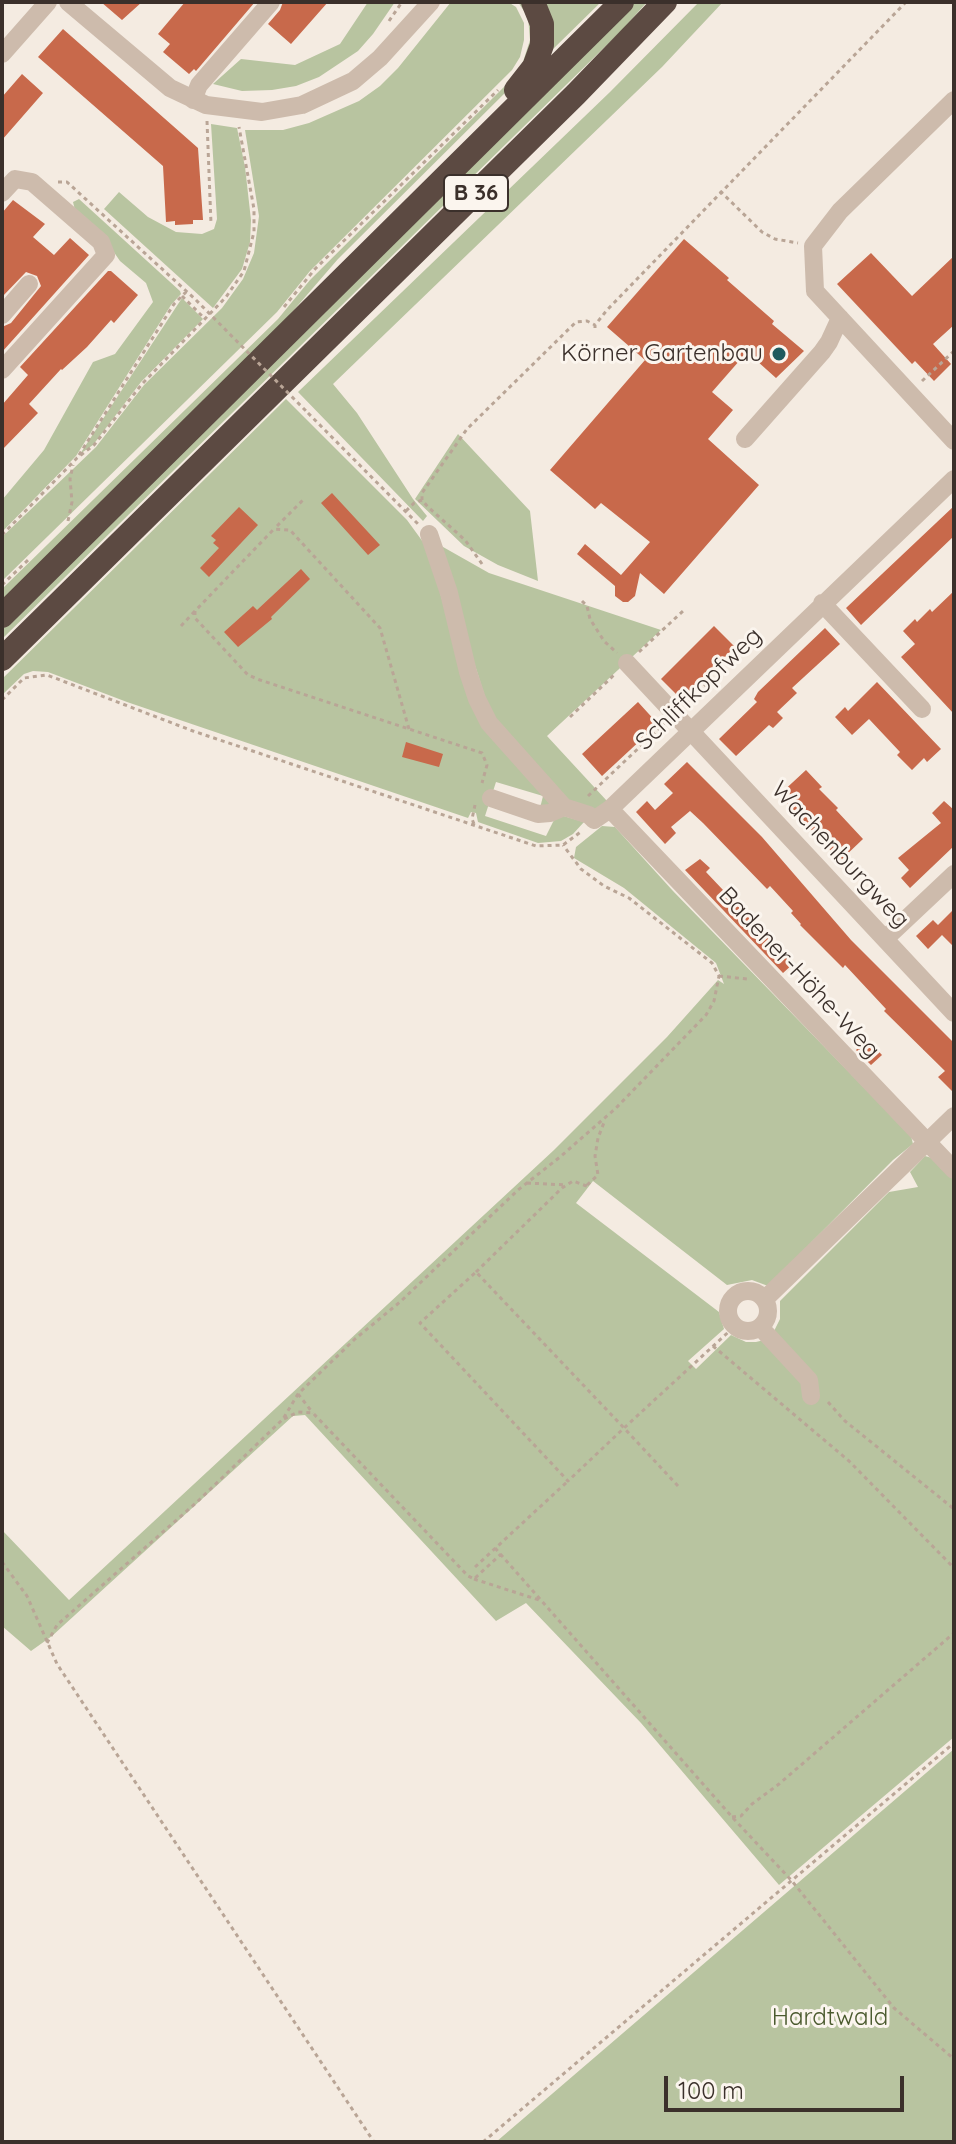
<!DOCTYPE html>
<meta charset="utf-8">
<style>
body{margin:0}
#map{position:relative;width:956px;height:2144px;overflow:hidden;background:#f4ebe1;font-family:Quicksand,sans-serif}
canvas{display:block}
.frame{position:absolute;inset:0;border:4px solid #3b302b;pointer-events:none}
.scale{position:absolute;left:664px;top:2076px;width:240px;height:36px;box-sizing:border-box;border:4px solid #3b302b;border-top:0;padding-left:10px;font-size:24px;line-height:28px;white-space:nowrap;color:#3b302b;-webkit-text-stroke:6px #fbf5ee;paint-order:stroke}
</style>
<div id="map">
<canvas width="956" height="2144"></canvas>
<div class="frame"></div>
<div class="scale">100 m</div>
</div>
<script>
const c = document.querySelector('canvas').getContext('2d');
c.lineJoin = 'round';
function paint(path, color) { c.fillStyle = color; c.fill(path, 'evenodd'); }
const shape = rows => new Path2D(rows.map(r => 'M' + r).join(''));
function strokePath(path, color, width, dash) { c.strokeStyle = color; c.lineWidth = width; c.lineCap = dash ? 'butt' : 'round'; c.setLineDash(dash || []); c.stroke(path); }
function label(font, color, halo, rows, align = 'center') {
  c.font = font + ' Quicksand,sans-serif'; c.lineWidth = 6; c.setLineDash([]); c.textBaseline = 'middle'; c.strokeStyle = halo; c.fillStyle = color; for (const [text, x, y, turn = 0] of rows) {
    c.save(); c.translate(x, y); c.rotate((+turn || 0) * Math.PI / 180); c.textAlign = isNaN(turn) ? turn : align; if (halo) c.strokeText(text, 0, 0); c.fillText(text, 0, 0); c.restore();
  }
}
const green = shape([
 [368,2,395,2,373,34,358,51,319,77,296,86,272,90,242,91,213,84,241,59,295,65,340,44],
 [451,2,508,2,516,7,524,23,524,40,520,57,512,70,310,271,277,312,2,581,2,537,96,447,144,385,222,308,243,279,254,253,259,216,245,130,283,130,309,123,359,101,380,86,398,68],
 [518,2,525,2,531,11,536,40,528,66,518,80,338,259,287,318,2,601,2,589,278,319,310,280,510,81,522,65,530,40,528,17],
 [541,2,601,2,550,52],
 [634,2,647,2,623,29,2,639,2,630,608,31],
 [699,2,723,2,662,67,333,384,357,413,413,499,427,516,423,521,298,392,610,92],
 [211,124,237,128,245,167,251,220,250,242,242,269,213,308,104,209,119,192,148,217,176,232,202,234,214,229,217,219],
 [79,199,180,291,181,294,171,305,76,456,2,532,2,500,44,450,93,362,115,354,153,302,146,283,120,261,111,248,75,210,73,202],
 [182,298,203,319,141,382,93,445,80,454],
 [286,399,407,520,423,542,434,569,465,688,553,806,540,808,543,796,496,782,485,816,546,836,557,814,584,822,573,834,561,841,538,843,478,822,476,813,471,812,468,818,127,702,48,672,33,671,24,674,2,695,2,679],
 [458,434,530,511,538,581,498,565,464,546,415,499],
 [436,543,489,573,661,630,547,736,607,801,599,810,570,804,493,722],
 [602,826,615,827,673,891,911,1136,913,1144,893,1160,768,1286,752,1280,727,1285,593,1181,576,1203,719,1312,724,1329,688,1361,696,1369,731,1335,746,1342,756,1342,764,1340,774,1331,780,1319,780,1301,889,1192,918,1187,910,1172,925,1156,932,1158,954,1180,954,1737,779,1885,641,1723,526,1603,496,1621,305,1415,293,1416,52,1636,31,1651,2,1626,2,1530,69,1600,554,1150,667,1037,718,980,724,984,716,963,624,888,574,858,576,847],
 [954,1749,954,2142,496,2142]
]);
const building = shape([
 [101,2,142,2,122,20],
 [185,2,255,2,196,71,194,69,189,74,163,52,170,44,158,34],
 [283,2,328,2,291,44,268,24,280,10],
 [63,29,198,148,203,220,193,220,193,224,175,225,175,221,166,222,163,166,38,57],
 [22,74,43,93,2,140,2,97],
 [13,200,45,224,33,237,54,255,70,238,89,255,2,352,2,327,11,323,41,286,37,276,26,272,2,297,2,213],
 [684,239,729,278,727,280,774,321,772,324,804,351,776,378,747,352,712,392,733,410,708,439,759,485,664,594,640,573,635,596,628,602,623,602,615,596,615,586,577,554,585,544,621,575,650,542,601,503,595,509,550,470,645,360,607,327],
 [871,253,912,296,954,256,954,325,933,344,951,364,934,381,915,361,912,364,837,284],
 [108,271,111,271,138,295,114,323,111,320,87,347,62,370,61,369,29,404,38,413,2,450,2,405,28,375,20,367],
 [332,493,380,545,368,555,321,503],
 [954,506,954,536,861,625,846,608],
 [239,507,258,525,209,577,200,568,219,548,213,543,216,540,211,536],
 [301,569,310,579,271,617,272,619,238,647,224,632,253,606,257,610],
 [954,591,954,714,901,657,915,644,903,631,915,619,917,622,930,609,932,612],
 [714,626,735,647,682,700,661,679],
 [825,628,840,644,792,688,797,693,777,712,783,718,773,728,769,725,736,756,719,739,757,702,754,699,758,692],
 [877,682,941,749,927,762,924,758,912,770,897,755,900,752,869,719,852,735,835,717,845,707,848,711],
 [638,702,658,724,602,776,582,754],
 [406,742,443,754,439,767,402,757],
 [687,762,762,837,851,940,954,1043,954,1093,938,1077,945,1071,884,1011,886,1009,845,965,843,968,800,925,801,924,791,913,793,911,770,886,767,889,703,823,690,811,671,827,676,833,665,844,636,812,647,801,655,810,673,793,664,784],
 [806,770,822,787,819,789,838,808,836,810,863,839,842,859,833,849,831,851,779,795],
 [944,801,954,810,954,846,910,888,901,878,909,870,898,858,941,823,932,813],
 [700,859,710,868,706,872,793,964,783,973,685,870],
 [954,909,954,947,942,935,928,949,916,936,933,920,938,925],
 [867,1039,882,1055,871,1065,856,1050]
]);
const path = shape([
 [389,21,402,2],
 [207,121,211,224],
 [58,182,67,182,196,300],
 [720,191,762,232,775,239,798,243],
 [182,296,205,319],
 [284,307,315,269,498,90],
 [595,328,595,325,607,310,906,2],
 [922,381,954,351],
 [308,413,418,524],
 [79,455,174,304,187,291],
 [406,511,414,503,422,500],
 [68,521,72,502,70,479,73,465],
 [277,526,304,499],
 [2,535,77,458,94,445,142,384,226,297,244,271,254,232,254,209,239,127],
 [482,564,465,540,428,507,422,500,422,493,467,429,576,322,587,321,595,325],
 [2,585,28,560],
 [582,601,587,606,590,619,604,641,617,653],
 [181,626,195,611],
 [639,652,683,611],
 [2,700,24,678,47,675,193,731,536,846,563,845,582,831],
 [687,703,750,641,756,647],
 [570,717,616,673],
 [409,729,380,628,290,530,274,529,195,611,195,618,248,675,260,680,482,753,487,765,482,783],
 [588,796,664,724],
 [474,824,472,819,475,805],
 [719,976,747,979],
 [527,1183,567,1185],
 [587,1185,598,1175,595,1156,598,1138,605,1120],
 [476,1272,562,1188,573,1181,589,1187],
 [713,1346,849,1461,954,1568],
 [298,1394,313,1413],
 [828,1402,845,1421,954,1509],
 [284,1419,298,1412,313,1413,468,1576,474,1579,501,1554],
 [678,1486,624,1428,476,1272,420,1323,568,1481,624,1428,735,1326],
 [495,1548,732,1817,792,1881,894,2008,954,2059],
 [2,1562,27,1596,57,1664,374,2142],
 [475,1567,568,1481],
 [474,1579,539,1600],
 [47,1643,57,1625,197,1502,283,1419,298,1394,355,1339,400,1302,518,1190,560,1157,616,1108,706,1015,714,1001,719,976,712,963,629,898,604,886,581,869,563,845],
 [732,1817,741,1816,752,1804,779,1784,954,1633],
 [483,2142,954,1743]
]);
const minor = shape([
 [68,2,170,88,206,105,262,112,302,105,353,81,380,58,431,2],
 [2,54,48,2],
 [193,100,199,85,271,2],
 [954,100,840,211,813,246,815,291,954,441],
 [2,193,15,179,32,182,101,242,106,255,2,370],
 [2,315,29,284],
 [745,439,822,352,829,342,840,318],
 [429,534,449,593,468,672,477,699,489,723,564,807,589,815,594,820,610,809,954,479],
 [822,603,922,709],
 [627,663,954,1013],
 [491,798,538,814,550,813,564,807],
 [610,809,954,1170],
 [885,939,954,874],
 '728 1311a20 20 0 1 1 40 0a20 20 0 1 1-40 0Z',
 [765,1299,954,1116],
 [760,1327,809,1380,811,1396]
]);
const highway = shape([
 [516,90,534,67,542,45,542,24,533,2],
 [2,616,622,2],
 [2,659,576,94,665,2]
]);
const pathBridge = shape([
 [196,300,308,413]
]);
const markers = [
 [779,354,8,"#1f5a5e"]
];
const shields = [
 [476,193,64]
];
const shieldNames = [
 ["B 36",476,193]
];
const poiNames = [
 ["Körner Gartenbau",763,354]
];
const streetNames = [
 ["Schliffkopfweg",699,689,-44],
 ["Wachenburgweg",840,855,47],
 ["Badener-Höhe-Weg",799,973,47]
];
const parkNames = [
 ["Hardtwald",830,2018]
];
paint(green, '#b8c4a0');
paint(building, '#c8694b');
strokePath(path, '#b9a596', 3, [4, 4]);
strokePath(minor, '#cdbbac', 18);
strokePath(highway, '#5c4a42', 24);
strokePath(pathBridge, '#b9a596', 3, [4, 4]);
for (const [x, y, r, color] of markers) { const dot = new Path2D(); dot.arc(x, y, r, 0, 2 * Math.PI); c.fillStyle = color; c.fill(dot); strokePath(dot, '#fbf5ee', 3); }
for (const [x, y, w] of shields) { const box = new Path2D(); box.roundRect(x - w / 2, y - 18, w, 36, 6); c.fillStyle = '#fbf5ee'; c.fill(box); strokePath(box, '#3b302b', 2); }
label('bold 22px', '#3b302b', null, shieldNames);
label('24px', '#3b302b', '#fbf5ee', poiNames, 'right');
label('24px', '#3b302b', '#fbf5ee', streetNames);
label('24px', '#4a5a2e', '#fbf5ee', parkNames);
</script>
